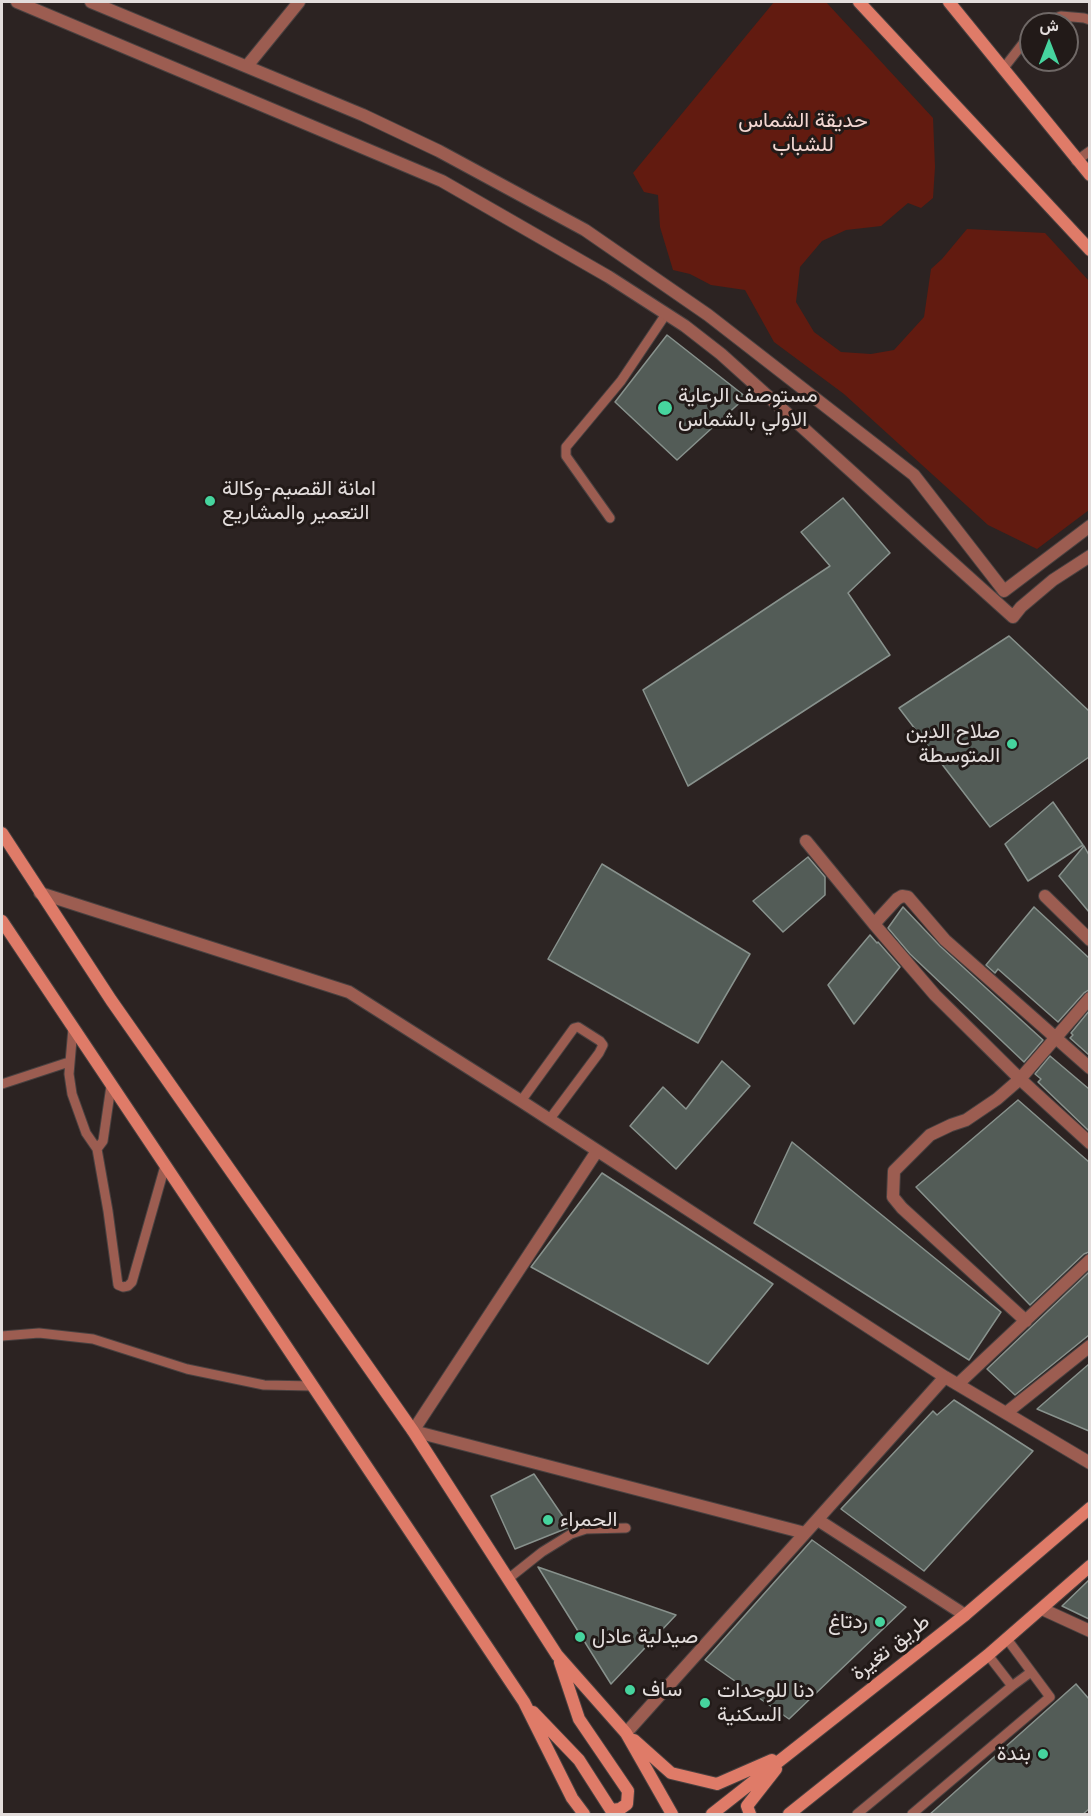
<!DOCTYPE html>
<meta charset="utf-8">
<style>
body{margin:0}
#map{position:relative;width:1091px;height:1816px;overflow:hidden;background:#2c2322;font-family:"Varela Round",Vazirmatn,sans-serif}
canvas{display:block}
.frame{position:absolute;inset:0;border:3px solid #e3dddc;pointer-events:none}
.north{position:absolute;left:1019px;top:12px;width:60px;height:60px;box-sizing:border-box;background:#221a18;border:2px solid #6f6866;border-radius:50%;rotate:0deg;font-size:16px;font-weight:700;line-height:24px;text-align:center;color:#e3dddc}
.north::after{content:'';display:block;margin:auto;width:21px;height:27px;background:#46d49e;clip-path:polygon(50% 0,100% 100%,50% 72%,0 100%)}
</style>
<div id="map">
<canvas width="1091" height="1816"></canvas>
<div class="frame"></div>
<div class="north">ش</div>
</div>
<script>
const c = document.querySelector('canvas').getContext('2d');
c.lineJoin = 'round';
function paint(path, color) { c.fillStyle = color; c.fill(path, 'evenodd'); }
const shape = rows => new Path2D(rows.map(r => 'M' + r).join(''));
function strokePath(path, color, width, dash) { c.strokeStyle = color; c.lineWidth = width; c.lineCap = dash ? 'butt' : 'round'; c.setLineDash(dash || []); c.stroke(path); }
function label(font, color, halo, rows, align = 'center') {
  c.font = font + ' "Varela Round",Vazirmatn,sans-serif'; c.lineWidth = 6; c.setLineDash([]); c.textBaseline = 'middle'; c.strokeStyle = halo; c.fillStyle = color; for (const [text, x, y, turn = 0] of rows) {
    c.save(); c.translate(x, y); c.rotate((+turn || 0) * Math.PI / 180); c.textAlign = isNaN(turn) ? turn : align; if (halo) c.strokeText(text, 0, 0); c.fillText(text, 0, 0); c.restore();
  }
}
const green = shape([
 [774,2,826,2,933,118,935,167,933,198,921,208,908,203,881,226,846,230,822,241,800,267,796,302,814,332,841,352,871,354,894,350,924,317,931,269,942,259,967,229,1045,233,1089,281,1089,510,1037,549,988,525,844,394,774,342,745,290,711,285,690,274,673,270,660,227,658,195,644,192,633,173]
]);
const building = shape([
 [667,335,746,397,677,460,615,402,667,335],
 [843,498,890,553,848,593,890,655,688,786,643,690,830,566,801,532,843,498],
 [1009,636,1089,711,1089,757,990,827,899,708,1009,636],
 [1053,802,1083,845,1028,881,1005,844,1053,802],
 [1084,846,1089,855,1089,912,1059,876,1084,846],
 [808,857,825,877,825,895,783,932,753,901,808,857],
 [602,864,750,954,698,1043,548,959,602,864],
 [903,907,940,946,1043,1040,1024,1062,910,954,888,928,903,907],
 [1034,907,1089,958,1089,990,1084,993,1058,1022,998,969,995,973,986,965,1034,907],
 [870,935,877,943,878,942,900,967,854,1024,828,985,870,935],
 [1089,1011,1089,1055,1070,1038,1073,1035,1071,1033,1089,1011],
 [1050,1056,1089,1089,1089,1131,1038,1082,1041,1079,1035,1074,1050,1056],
 [722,1061,750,1086,676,1169,630,1126,663,1087,686,1109,722,1061],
 [1018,1100,1089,1162,1089,1252,1084,1254,1030,1305,916,1187,1018,1100],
 [792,1142,1001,1312,969,1360,754,1223,792,1142],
 [602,1173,773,1284,708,1364,531,1267,602,1173],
 [1089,1272,1089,1335,1015,1395,987,1369,1089,1272],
 [1089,1364,1089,1431,1037,1409,1089,1364],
 [954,1400,1033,1451,924,1571,841,1509,933,1411,937,1415,954,1400],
 [534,1474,570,1527,515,1549,491,1496,534,1474],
 [812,1540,906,1607,789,1719,705,1660,812,1540],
 [538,1567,676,1615,611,1684,538,1567],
 [1089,1580,1089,1619,1062,1606,1089,1580],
 [1076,1684,1089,1699,1089,1809,1082,1815,929,1815,1076,1684]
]);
const lane = shape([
 [1038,24,1061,16,1084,18,1090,20],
 [1003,69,1031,33],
 [1076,161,1090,151],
 [610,518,566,456,566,447,621,381,666,314],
 [73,1028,69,1074,72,1094,86,1133,97,1149,103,1141,111,1086],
 [2,1084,69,1062],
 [521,1101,574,1028,578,1027,600,1041,603,1045,599,1053,549,1120],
 [97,1149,108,1211,118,1285,123,1287,128,1286,132,1282,165,1166],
 [2,1336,39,1333,93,1339,187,1369,264,1385,312,1386],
 [508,1579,542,1552,571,1534,586,1529,626,1528],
 [1012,1686,1031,1672],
 [857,1814,1012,1686,988,1655],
 [912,1814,1050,1697,1007,1639]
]);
const street = shape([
 [17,2,442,181,609,277,685,326,721,354,1013,617,1021,607,1053,580,1090,556],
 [91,2,363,115,439,151,585,230,708,315,914,475,1004,591,1090,526],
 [247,66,299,2],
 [806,841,874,924,935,995,1020,1079,1090,1143],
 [40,893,349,992,521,1101,945,1377,1090,1463],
 [1045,896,1090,940],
 [874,924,897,899,902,896,908,897,945,940,1090,1068],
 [597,1151,413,1431,805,1533],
 [1026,1321,902,1208,893,1197,894,1171,930,1135,951,1125,966,1120,997,1099,1020,1079,1090,998],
 [958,1384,1090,1260],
 [1006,1413,1090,1346],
 [818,1520,965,1615],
 [1042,1609,1090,1631],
 [626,1733,945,1377]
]);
const secondary = shape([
 [859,2,1090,250],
 [949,2,1090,175],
 [2,833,111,1000,413,1431,557,1655,626,1733,672,1814],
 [2,921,524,1702,572,1798,584,1814],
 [533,1712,579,1760,611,1810,620,1809,627,1804,628,1791,579,1719,560,1662],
 [634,1740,671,1773,717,1784,772,1760],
 [712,1814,965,1615,1090,1508],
 [750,1814,747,1806,776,1769],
 [789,1814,988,1655,1090,1566]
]);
const markers = [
 [665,408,8,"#46d49e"],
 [210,501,6,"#46d49e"],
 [1012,744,6,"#46d49e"],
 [548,1520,6,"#46d49e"],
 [880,1622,6,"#46d49e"],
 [580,1637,6,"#46d49e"],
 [630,1690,6,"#46d49e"],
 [705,1703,6,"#46d49e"],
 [1043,1754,6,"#46d49e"]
];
const parkNames = [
 ["حديقة الشماس",803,121],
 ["للشباب",803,145]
];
const poiNames = [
 ["مستوصف الرعاية",678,396],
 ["الاولي بالشماس",678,420],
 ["امانة القصيم-وكالة",222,489],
 ["التعمير والمشاريع",222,513],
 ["صلاح الدين",1000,732,"right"],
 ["المتوسطة",1000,756,"right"],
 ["الحمراء",560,1520],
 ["ردتاغ",868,1622,"right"],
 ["صيدلية عادل",592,1637],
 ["ساف",642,1690],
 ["دنا للوحدات",717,1691],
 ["السكنية",717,1715],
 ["بندة",1031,1754,"right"]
];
const streetNames = [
 ["طريق تغيرة",891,1648,-38]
];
paint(green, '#621b10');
paint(building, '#535c57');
strokePath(building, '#88928d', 1.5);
strokePath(lane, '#494140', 11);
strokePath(street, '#494140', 14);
strokePath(secondary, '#494140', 14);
strokePath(lane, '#9c5d51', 9);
strokePath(street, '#9c5d51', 12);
strokePath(secondary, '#df7b68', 12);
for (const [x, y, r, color] of markers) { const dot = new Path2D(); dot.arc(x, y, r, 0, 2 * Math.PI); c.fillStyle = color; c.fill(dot); strokePath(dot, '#221a18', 2); }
label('21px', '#f3d7d2', '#221a18', parkNames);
label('21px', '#e3dddc', '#221a18', poiNames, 'left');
label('21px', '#e3dddc', '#221a18', streetNames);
</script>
